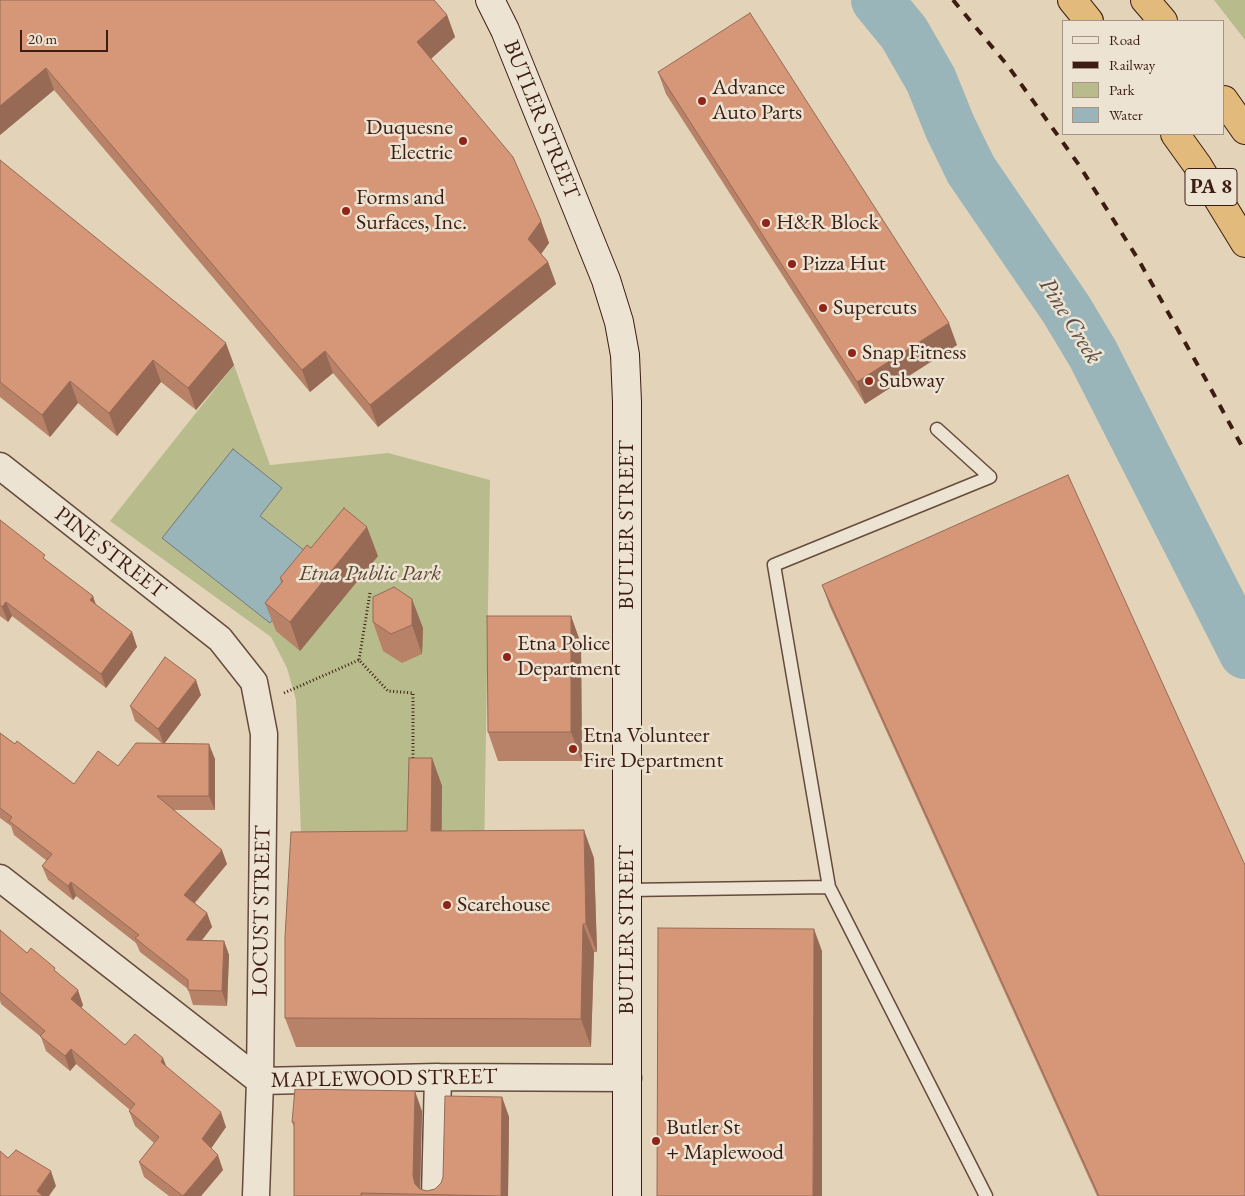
<!DOCTYPE html>
<style>
body{margin:0}
#map{position:relative;width:1245px;height:1196px;overflow:hidden;background:#e3d4b9;font-family:"EB Garamond",serif}
canvas{display:block}
.legend{position:absolute;left:1062px;top:20px;width:162px;height:115px;box-sizing:border-box;background:#ede3d2;border:1px solid #a79485;margin:0;padding:6px 9px;list-style:none;font-size:15px;color:#3d1d12}
.legend li{display:flex;align-items:center;gap:10px;height:25px}
.legend b{width:25px;border:1px solid #a79485}
.scale{position:absolute;left:20px;top:30px;width:88px;height:22px;box-sizing:border-box;border:2px solid #3d1d12;border-top:0;padding-left:6px;font-size:15px;line-height:18px;white-space:nowrap;color:#3d1d12;-webkit-text-stroke:4px #ede3d2;paint-order:stroke}
</style>
<div id="map">
<canvas width="1245" height="1196"></canvas>
<ul class="legend">
<li><b style="height:6px;background:#ede3d2"></b>Road</li>
<li><b style="height:6px;background:#3d1d12"></b>Railway</li>
<li><b style="height:14px;background:#b8bc8c"></b>Park</li>
<li><b style="height:14px;background:#99b5ba"></b>Water</li>
</ul>
<div class="scale">20 m</div>
</div>
<script>
const c = document.querySelector('canvas').getContext('2d');
c.lineJoin = 'round';
function paint(path, color) { c.fillStyle = color; c.fill(path, 'evenodd'); }
const shape = rows => new Path2D(rows.map(r => 'M' + r).join(''));
function strokePath(path, color, width, dash) { c.strokeStyle = color; c.lineWidth = width; c.lineCap = dash ? 'butt' : 'round'; c.setLineDash(dash || []); c.stroke(path); }
function label(font, color, halo, rows, align = 'center') {
  c.font = font + ' "EB Garamond",serif'; c.lineWidth = 5; c.setLineDash([]); c.textBaseline = 'middle'; c.strokeStyle = halo; c.fillStyle = color; for (const [text, x, y, turn = 0] of rows) {
    c.save(); c.translate(x, y); c.rotate((+turn || 0) * Math.PI / 180); c.textAlign = isNaN(turn) ? turn : align; if (halo) c.strokeText(text, 0, 0); c.fillText(text, 0, 0); c.restore();
  }
}
const green = shape([
 [1214,0,1245,0,1245,40],
 [234,365,270,465,388,453,490,480,484,859,302,861,296,700,287,668,271,637,110,521]
]);
const water = shape([
 [233,449,282,488,260,516,319,562,270,623,162,538,233,449]
]);
const river = shape([
 [877,0,904,33,931,80,950,127,971,170,1066,309,1093,354,1245,653]
]);
const path = shape([
 [370,593,359,660,388,691,413,693,413,761],
 [284,693,359,660]
]);
const lane = shape([
 [829,887,774,565,990,477,937,429],
 [627,890,829,887,986,1196]
]);
const street = shape([
 [0,466,220,639,254,682,264,734,260,1081,256,1196],
 [0,878,260,1081,438,1077,628,1078],
 [435,1196,438,1077]
]);
const secondary = shape([
 [490,0,505,30,606,280,619,322,625,355,627,402,627,1196]
]);
const highway = shape([
 [1072,0,1089,21],
 [1145,0,1163,21],
 [1224,100,1245,130],
 [1175,134,1198,166,1245,243]
]);
const rail = shape([
 [953,0,1008,66,1079,165,1138,259,1205,378,1245,452]
]);
const wall = shape([
 [0,0,447,15,455,37,431,59,541,221,549,243,541,254,548,262,556,284,378,427,333,373,310,392,54,90,0,135],
 [658,72,957,345,865,404,666,94],
 [0,160,234,365,196,410,161,382,117,436,78,403,50,437,0,397],
 [0,520,47,561,93,596,95,604,132,632,137,647,106,688,12,616,8,622,0,616],
 [311,548,378,556,300,651,276,631,265,603,281,583,280,578],
 [822,585,1245,1196,1097,1196,830,607],
 [373,597,423,628,422,654,402,663,383,651,373,622],
 [571,616,581,644,582,761,498,761,488,732],
 [201,695,164,744,215,759,215,810,174,810,227,864,195,903,207,913,212,927,202,940,224,941,229,955,227,1006,193,1005,188,989,140,952,136,943,76,896,73,900,48,880,42,866,47,861,14,835,11,826,0,818,0,733,15,744,74,784,118,766,163,744,135,721,130,706],
 [432,758,442,786,442,831,594,858,597,952,594,952,591,1047,296,1047,285,1018,407,831],
 [0,930,27,953,57,973,83,1005,81,1008,125,1045,166,1067,226,1127,211,1148,223,1170,201,1196,169,1196,144,1177,139,1162,154,1143,135,1126,129,1111,130,1110,76,1064,70,1071,46,1051,41,1037,1,1004,0,1000],
 [502,1097,509,1117,508,1196,294,1196,294,1127,292,1122,422,1111,420,1189,427,1191,435,1189,441,1183]
]);
const shadedWall = shape([
 [447,15,455,37,425,64,417,42],
 [46,68,54,90,0,135,0,106],
 [541,221,549,243,536,261,528,239],
 [548,262,556,284,378,427,370,405],
 [949,323,957,345,865,404,857,382],
 [226,343,234,365,196,410,188,388],
 [325,351,333,373,310,392,302,370],
 [153,360,161,382,117,436,109,413],
 [70,381,78,403,50,437,42,415],
 [367,527,378,556,300,651,290,622],
 [93,596,98,611,90,600],
 [412,599,423,628,422,654,412,625],
 [6,602,12,616,8,622,2,607],
 [571,616,581,644,582,761,571,732],
 [132,632,137,647,106,688,101,674],
 [196,680,201,695,164,744,158,729],
 [209,744,215,759,215,810,209,796],
 [432,758,442,786,441,860,431,831],
 [584,830,594,858,597,952,586,924],
 [222,850,227,864,189,909,184,895],
 [71,882,76,896,73,900,68,886],
 [207,913,212,927,191,954,186,940],
 [583,924,594,952,591,1047,581,1019],
 [814,929,822,951,822,1196,813,1196],
 [224,941,229,955,227,1006,222,991],
 [78,990,83,1005,77,1014,71,999],
 [71,1049,76,1064,70,1071,65,1056],
 [163,1058,169,1073,161,1062],
 [415,1091,422,1111,420,1196,415,1184,413,1176],
 [502,1097,509,1117,508,1196,501,1196],
 [221,1112,226,1127,208,1153,202,1139],
 [218,1155,223,1170,201,1196,183,1196],
 [51,1171,56,1186,49,1196,39,1196,37,1191]
]);
const building = shape([
 [0,0,434,0,447,15,417,42,513,157,541,221,528,239,548,262,370,405,325,351,302,370,46,68,0,106,0,0],
 [750,13,949,323,857,382,658,72,750,13],
 [0,160,226,343,188,388,153,360,109,413,70,381,42,415,0,382,0,160],
 [1068,475,1245,865,1245,1196,1099,1196,822,585,1068,475],
 [344,508,367,527,290,622,265,603,283,581,280,578,307,545,311,548,344,508],
 [0,520,45,555,43,558,93,596,90,600,132,632,101,674,6,602,2,607,0,605,0,520],
 [394,587,412,599,412,625,391,634,373,622,373,597,394,587],
 [487,616,571,616,571,732,488,732,487,616],
 [165,657,196,680,158,729,130,706,165,657],
 [0,733,15,744,17,741,74,784,98,751,118,766,136,743,209,744,209,796,157,796,222,850,184,895,207,913,186,940,224,941,222,991,188,990,188,980,135,938,139,935,71,882,68,886,42,866,52,854,9,821,12,817,0,808,0,733],
 [409,758,432,758,431,831,584,830,586,924,583,924,581,1019,285,1018,285,937,291,832,407,831,409,758],
 [658,928,814,929,813,1196,657,1196,658,928],
 [0,930,27,953,31,948,55,968,54,970,78,990,71,999,125,1045,135,1034,163,1058,161,1062,221,1112,202,1139,218,1155,183,1196,139,1162,159,1137,129,1111,135,1104,71,1049,65,1056,40,1036,45,1031,0,992,0,930],
 [295,1089,415,1091,413,1176,415,1184,420,1189,427,1191,435,1189,441,1183,443,1177,445,1096,502,1097,501,1196,361,1193,361,1196,294,1196,294,1122,292,1122,295,1089],
 [16,1150,51,1171,37,1191,43,1196,0,1196,0,1151,8,1158,16,1150]
]);
const markers = [
 [702,101,5,"#8f2418"],
 [463,141,5,"#8f2418"],
 [346,211,5,"#8f2418"],
 [766,223,5,"#8f2418"],
 [792,264,5,"#8f2418"],
 [823,308,5,"#8f2418"],
 [852,353,5,"#8f2418"],
 [869,381,5,"#8f2418"],
 [507,657,5,"#8f2418"],
 [573,749,5,"#8f2418"],
 [447,905,5,"#8f2418"],
 [656,1141,5,"#8f2418"]
];
const shields = [
 [1211,187,52]
];
const shieldNames = [
 ["PA 8",1211,187]
];
const poiNames = [
 ["Advance",712,88],
 ["Auto Parts",712,113],
 ["Duquesne",453,128,"right"],
 ["Electric",453,153,"right"],
 ["Forms and",356,198],
 ["Surfaces, Inc.",356,223],
 ["H&R Block",776,223],
 ["Pizza Hut",802,264],
 ["Supercuts",833,308],
 ["Snap Fitness",862,353],
 ["Subway",879,381],
 ["Etna Police",517,644],
 ["Department",517,669],
 ["Etna Volunteer",583,736],
 ["Fire Department",583,761],
 ["Scarehouse",457,905],
 ["Butler St",666,1128],
 ["+ Maplewood",666,1153]
];
const streetNames = [
 ["BUTLER STREET",541,120,68],
 ["BUTLER STREET",627,525,-90],
 ["PINE STREET",110,553,38],
 ["LOCUST STREET",262,911,-89],
 ["BUTLER STREET",627,930,-90],
 ["MAPLEWOOD STREET",384,1079,-1]
];
const parkNames = [
 ["Etna Public Park",370,574]
];
const waterNames = [
 ["Pine Creek",1070,321,58]
];
paint(green, '#b8bc8c');
paint(water, '#99b5ba');
strokePath(water, '#747877', 1);
strokePath(river, '#99b5ba', 52);
strokePath(lane, '#664b3c', 15);
strokePath(street, '#664b3c', 29);
strokePath(secondary, '#3d1d12', 30);
strokePath(highway, '#3d1d12', 30);
strokePath(path, '#3d1d12', 3, [1, 2.5]);
strokePath(lane, '#ede3d2', 12);
strokePath(street, '#ede3d2', 26);
strokePath(secondary, '#ede3d2', 28);
strokePath(highway, '#e2ba7c', 28);
strokePath(rail, '#3d1d12', 4, [9, 9]);
paint(wall, '#b88268');
paint(shadedWall, '#966a55');
paint(building, '#d69779');
strokePath(building, '#966a55', 1);
for (const [x, y, r, color] of markers) { const dot = new Path2D(); dot.arc(x, y, r, 0, 2 * Math.PI); c.fillStyle = color; c.fill(dot); strokePath(dot, '#ede3d2', 2); }
for (const [x, y, w] of shields) { const box = new Path2D(); box.roundRect(x - w / 2, y - 18.5, w, 37, 4); c.fillStyle = '#ede3d2'; c.fill(box); strokePath(box, '#3d1d12', 1); }
label('bold 21px', '#3d1d12', null, shieldNames);
label('22px', '#3d1d12', '#ede3d2', poiNames, 'left');
label('22px', '#3d1d12', '#ede3d2', streetNames);
label('italic 22px', '#5c4530', '#ede3d2', parkNames);
label('italic 24px', '#594b44', '#ede3d2', waterNames);
</script>
